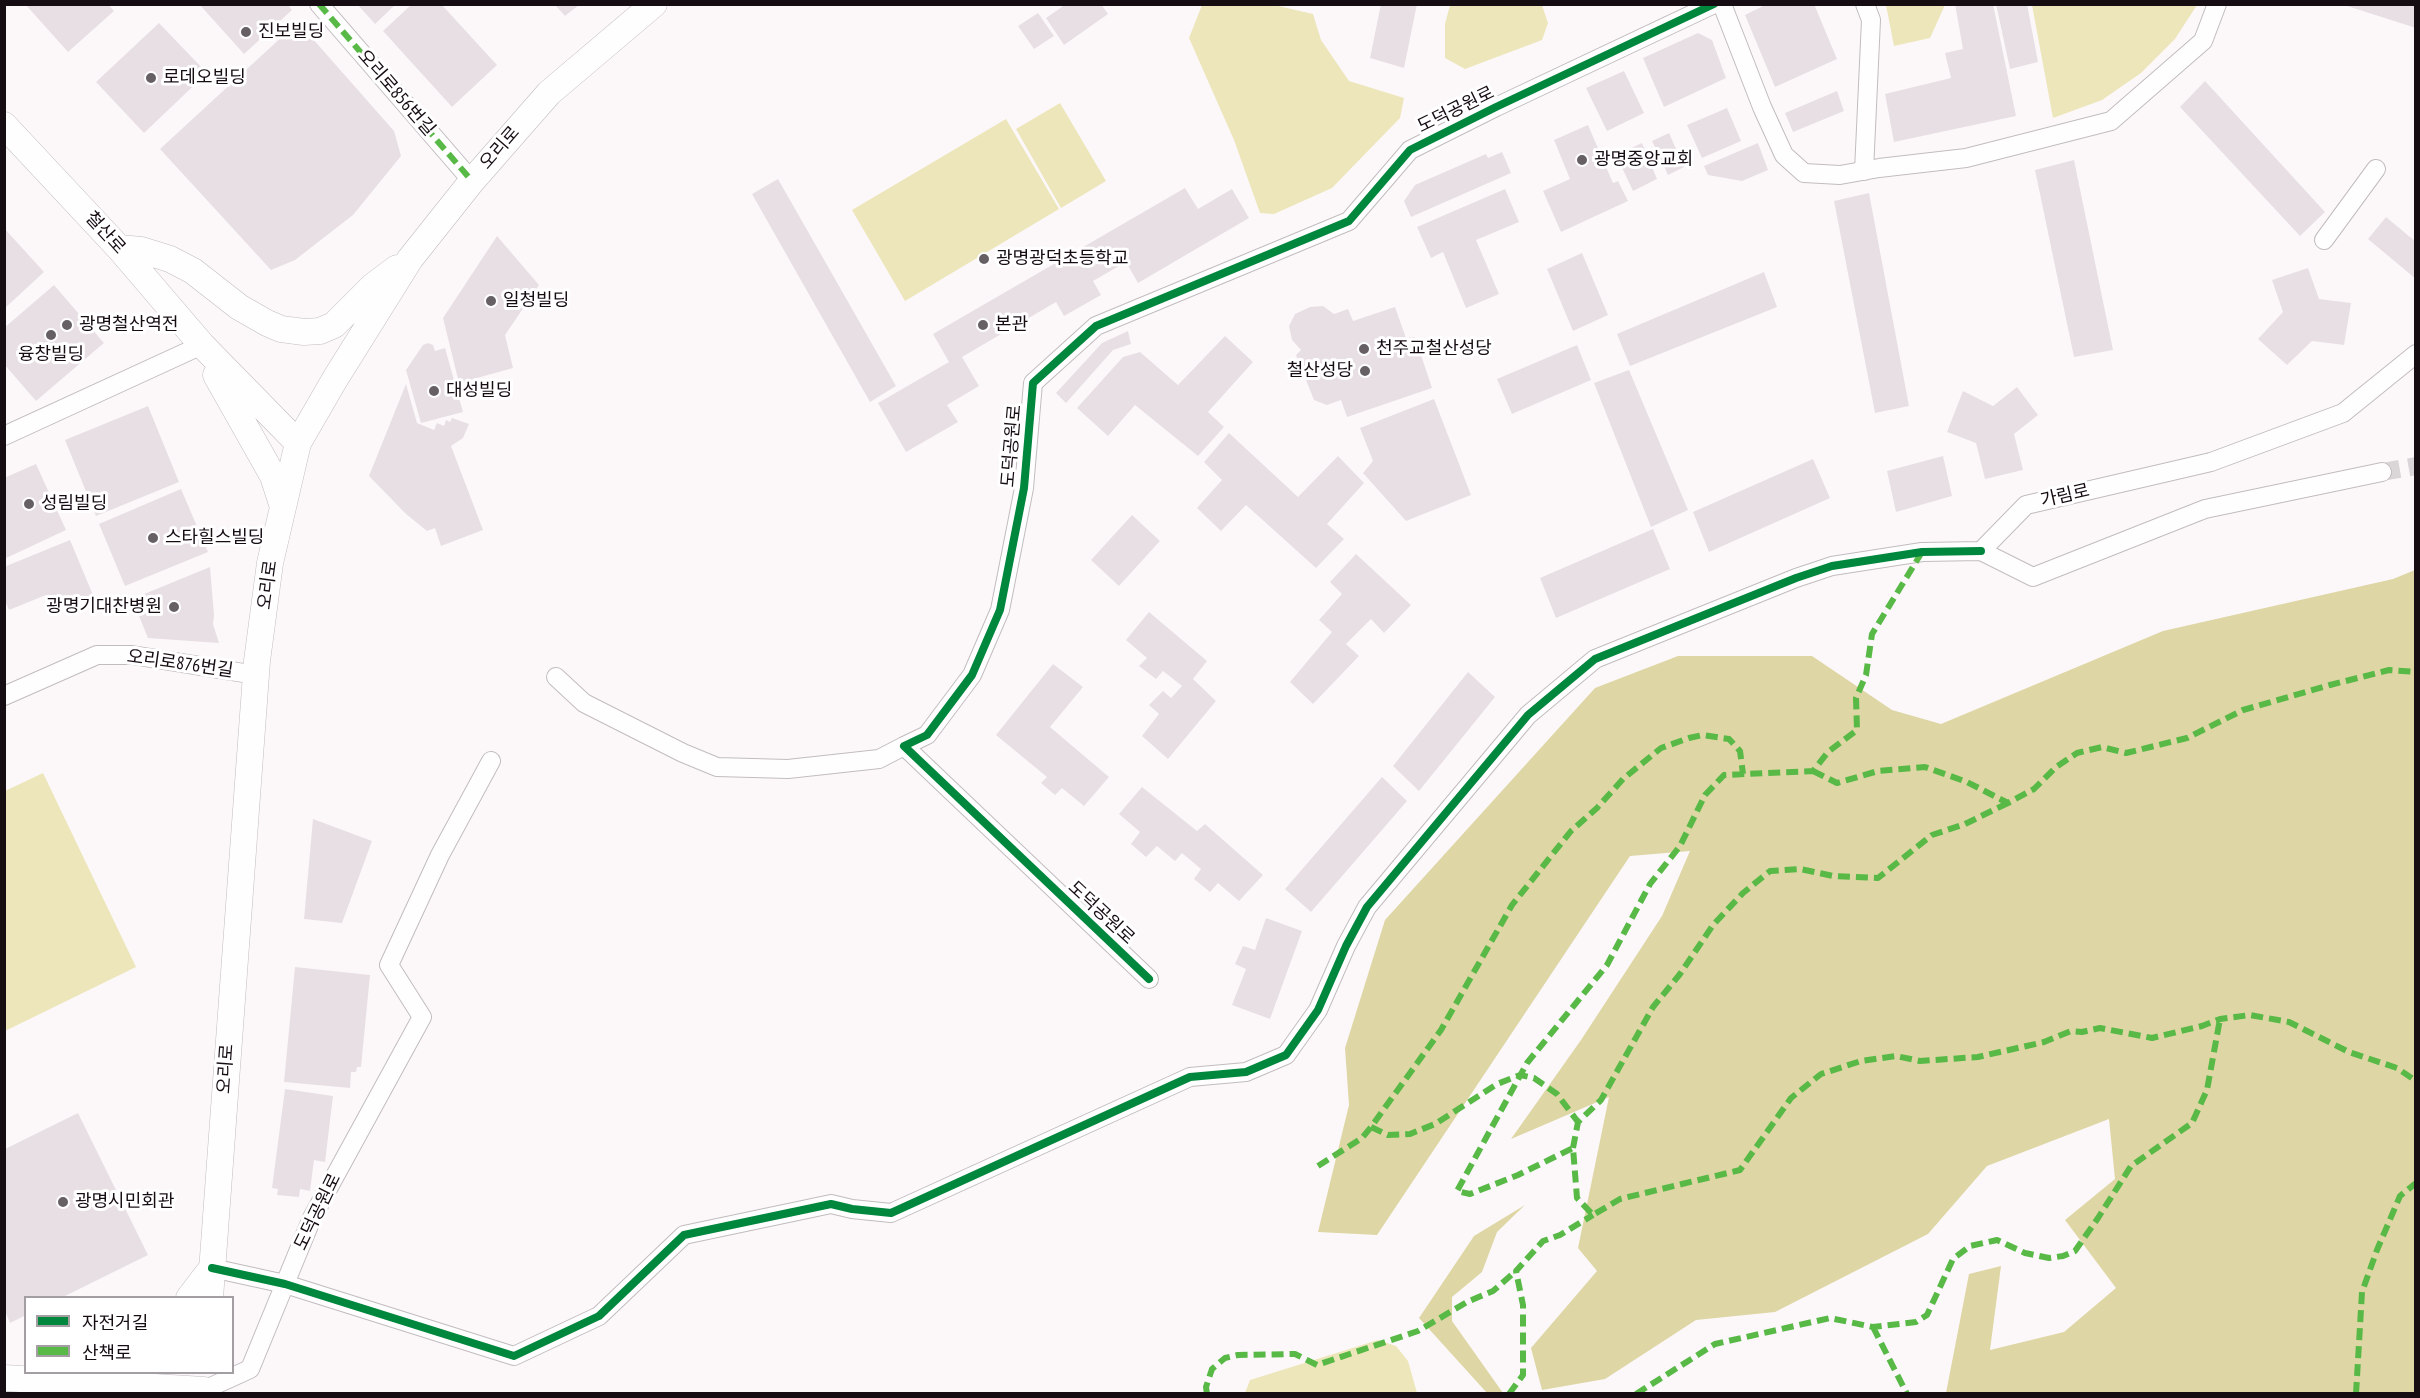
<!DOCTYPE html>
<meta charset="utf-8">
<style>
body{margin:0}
#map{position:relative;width:2420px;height:1398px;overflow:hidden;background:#fcf8fa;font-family:"PT Sans Narrow","Noto Sans KR",sans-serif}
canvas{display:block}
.frame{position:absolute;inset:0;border:6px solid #160d13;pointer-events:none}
.legend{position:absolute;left:24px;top:1296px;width:210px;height:78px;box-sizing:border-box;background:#fff;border:2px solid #a29ea1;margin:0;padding:8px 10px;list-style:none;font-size:18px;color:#160d13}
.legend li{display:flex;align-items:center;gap:12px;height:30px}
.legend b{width:30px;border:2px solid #a29ea1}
</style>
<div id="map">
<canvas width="2420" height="1398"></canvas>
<div class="frame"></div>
<ul class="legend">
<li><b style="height:8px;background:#00873e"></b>자전거길</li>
<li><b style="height:8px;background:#58b947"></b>산책로</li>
</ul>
</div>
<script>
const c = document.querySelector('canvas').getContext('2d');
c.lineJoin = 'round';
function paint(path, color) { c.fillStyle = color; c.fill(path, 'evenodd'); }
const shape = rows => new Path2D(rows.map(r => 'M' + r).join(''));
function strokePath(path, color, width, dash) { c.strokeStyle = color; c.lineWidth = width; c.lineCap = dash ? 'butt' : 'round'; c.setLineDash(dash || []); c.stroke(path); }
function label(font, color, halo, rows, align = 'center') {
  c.font = font + ' "PT Sans Narrow","Noto Sans KR",sans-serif'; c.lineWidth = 6; c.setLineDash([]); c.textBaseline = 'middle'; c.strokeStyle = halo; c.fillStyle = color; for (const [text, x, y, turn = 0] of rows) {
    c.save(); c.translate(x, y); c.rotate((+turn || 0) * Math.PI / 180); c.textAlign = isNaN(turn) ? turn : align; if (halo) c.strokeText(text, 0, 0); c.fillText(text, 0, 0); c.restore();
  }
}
const green = shape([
 [1202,5,1274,5,1313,14,1321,40,1349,81,1404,98,1400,118,1332,188,1274,214,1260,213,1234,140,1189,38],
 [1450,5,1542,5,1548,23,1542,40,1465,69,1445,58,1445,24],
 [1886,5,1886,4,1945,5,1930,38,1894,46],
 [2032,5,2032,4,2197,5,2175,39,2141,73,2102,100,2053,118],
 [1060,103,1106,181,1061,208,1016,129],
 [1006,119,1059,209,905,301,852,210],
 [43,773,136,967,5,1031,5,791],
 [1378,1340,1396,1346,1408,1361,1417,1393,1245,1393,1250,1380]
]);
const forest = shape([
 [2415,570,2415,1393,1946,1393,1969,1274,2001,1266,1990,1350,2064,1332,2116,1288,2065,1220,2115,1179,2109,1119,1987,1166,1928,1234,1775,1312,1696,1320,1605,1379,1542,1390,1531,1348,1597,1271,1578,1248,1609,1097,1511,1139,1581,1040,1662,916,1690,851,1630,856,1377,1235,1318,1232,1349,1105,1345,1048,1385,920,1595,688,1678,656,1812,656,1892,710,1941,724,2163,631,2393,579],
 [1525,1205,1497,1232,1482,1272,1452,1297,1452,1321,1503,1393,1487,1393,1419,1318,1474,1236]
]);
const building = shape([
 [25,4,108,4,114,11,68,52],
 [199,4,287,4,292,10,244,54],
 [357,4,396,4,375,24],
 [412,4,441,4,497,65,452,107,383,31],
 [1066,4,1101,4,1108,14,1064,45,1046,18],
 [1381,4,1417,4,1404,68,1370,58],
 [1767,4,1814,4,1837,59,1775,87,1745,15],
 [1955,4,1993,4,2016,116,1894,142,1885,94,1951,78,1945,53,1963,49],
 [1996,4,2027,4,2038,62,2010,69],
 [2344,4,2416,4,2416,28,2344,5],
 [555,5,579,5,565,16],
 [1038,13,1054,36,1034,49,1018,26],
 [298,22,394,131,401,156,353,215,295,260,271,270,160,149],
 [159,23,207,73,144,133,96,82],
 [1698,33,1712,40,1726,78,1664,107,1643,58],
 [1624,71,1644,113,1607,131,1586,88],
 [2205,81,2325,212,2300,236,2180,107],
 [1837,91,1844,111,1793,132,1785,113],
 [1727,108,1741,141,1702,158,1687,125],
 [1588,125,1613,183,1618,181,1628,201,1561,232,1543,191,1570,179,1554,140],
 [1669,133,1684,167,1668,175,1652,141],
 [1642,143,1657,179,1633,191,1616,155],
 [1758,143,1768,170,1742,181,1708,175,1704,166],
 [1502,152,1511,173,1411,217,1404,201,1415,185,1486,154,1488,158],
 [2074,160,2113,350,2074,357,2035,170],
 [778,179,896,386,870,402,752,194],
 [1185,188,1198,209,1232,189,1249,218,1138,283,1126,262,1093,281,1101,295,1064,316,1056,302,962,357,979,386,947,405,958,422,906,452,878,403,949,362,933,334],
 [1505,189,1519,222,1476,240,1499,294,1466,308,1443,252,1431,258,1417,227],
 [1869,193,1909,406,1875,413,1834,201],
 [2386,217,2416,242,2416,279,2368,239],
 [4,228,44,272,4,309],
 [497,236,539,285,505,335,513,368,459,383,443,318],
 [1582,253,1608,315,1573,331,1547,269],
 [2308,268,2319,299,2351,303,2344,345,2312,341,2287,365,2258,339,2283,312,2272,280],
 [1764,272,1777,307,1630,366,1617,334],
 [54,285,104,343,36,401,4,364,4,328],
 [1323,306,1334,314,1348,309,1353,321,1395,307,1406,338,1415,337,1432,388,1347,417,1341,400,1327,405,1314,400,1296,355,1301,350,1292,340,1289,326,1295,314,1310,307],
 [1128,331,1131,344,1113,350,1066,403,1056,393,1102,343],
 [1225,336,1253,362,1208,412,1224,427,1198,456,1135,405,1108,436,1077,408,1123,357,1140,352,1178,385],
 [428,343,433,345,435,351,445,348,463,412,421,423,406,370,423,345],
 [1577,345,1591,380,1512,414,1497,379],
 [1629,370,1688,510,1651,527,1594,383],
 [406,384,417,423,434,430,437,423,444,426,446,420,450,422,452,418,469,424,463,438,451,446,483,530,441,546,435,528,427,531,406,514,369,476],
 [2017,387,2038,415,2014,434,2023,470,1985,479,1976,443,1947,432,1963,391,1993,406],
 [1434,399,1471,495,1406,521,1363,473,1373,461,1360,428],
 [148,406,179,482,96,516,65,440],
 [1229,433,1298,497,1338,456,1364,483,1327,524,1344,539,1316,568,1246,505,1221,531,1197,508,1222,480,1204,462],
 [1943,456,1952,496,1896,512,1887,471],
 [1813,459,1830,498,1709,552,1693,512],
 [36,464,66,530,4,559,4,478],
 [181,489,208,552,125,586,99,524],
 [1132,515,1160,541,1119,586,1091,560],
 [1653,529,1670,569,1556,618,1540,578],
 [70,540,93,595,53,611,46,595,9,610,4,598,4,567],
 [1356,554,1411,605,1384,633,1371,619,1346,644,1359,656,1313,704,1290,682,1332,632,1319,620,1342,594,1330,582],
 [210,567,214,615,213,624,219,643,148,638,132,599],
 [1149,612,1207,661,1193,679,1216,701,1168,759,1142,736,1159,714,1149,705,1163,691,1171,698,1182,686,1163,671,1156,679,1139,666,1147,658,1126,640],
 [1053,664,1083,687,1050,727,1109,777,1084,806,1062,788,1055,795,1041,783,1047,777,996,735],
 [1468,672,1495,697,1419,791,1393,766],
 [1382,777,1407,801,1311,912,1285,889],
 [1142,787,1197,831,1205,824,1263,875,1239,901,1218,883,1210,892,1194,879,1201,869,1182,853,1175,861,1157,846,1146,857,1131,844,1140,832,1119,814],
 [313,819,372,841,342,923,304,919],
 [1266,918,1302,931,1270,1019,1232,1005,1246,969,1235,964,1243,946,1255,950],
 [295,967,370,975,361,1067,357,1067,356,1072,351,1072,350,1088,284,1082],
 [285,1089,333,1096,325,1162,314,1160,310,1191,300,1189,299,1197,277,1195,278,1189,272,1188],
 [78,1113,148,1255,61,1298,26,1298,26,1315,10,1323,5,1311,5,1149]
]);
const streetTunnel = shape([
 [2382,472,2416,466]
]);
const street = shape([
 [319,4,472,181],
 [1722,4,1762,107,1784,155,1804,173,1840,175,1879,168,1966,158,2111,121,2203,41,2217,4],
 [1864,171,1871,20,1865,4],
 [2324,240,2376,169],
 [4,436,202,345],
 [2382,472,2205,509,2033,577,1981,551,2026,505,2211,462,2343,413,2416,354],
 [556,677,584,703,683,753,717,767,788,769,879,759,904,746],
 [4,696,97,655,132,655,256,675],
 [1149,979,904,746,927,735,972,675,1000,610,1024,488,1033,383,1096,326,1349,221,1410,150,1496,107,1714,4],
 [212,1268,285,1284,514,1356,599,1316,684,1235,831,1204,852,1209,891,1213,1190,1077,1246,1072,1286,1055,1318,1010,1346,946,1367,907,1528,715,1595,659,1796,578,1832,566,1922,552,1981,551],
 [204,1390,250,1369,312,1218,422,1017,389,965,440,855,491,761]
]);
const secondary = shape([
 [4,125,119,248,202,345,298,443],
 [119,248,141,250,170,259,193,271,239,307,267,323,281,329,304,332,320,331,334,325,373,286,397,268],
 [216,375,273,476,283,507],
 [189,1298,212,1268],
 [210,1298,257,661,270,563,298,443,335,379,410,259,472,181,549,93,654,4],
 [4,1378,204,1390]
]);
const quiet = shape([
 [319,4,472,181],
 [1922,552,1872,634,1866,675,1856,698,1857,730,1828,752,1813,771,1724,775,1705,795,1680,846,1650,884,1607,965,1527,1063,1457,1191,1470,1194,1518,1175,1573,1148,1577,1198,1593,1215,1620,1199,1740,1170,1791,1098,1821,1074,1861,1061,1896,1056,1920,1061,1978,1057,2044,1042,2071,1031,2082,1032,2100,1028,2152,1038,2202,1026,2220,1019,2250,1015,2289,1022,2349,1052,2397,1068,2416,1081],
 [1813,771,1837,783,1878,771,1925,767,1967,782,2008,803,2034,789,2056,767,2077,753,2102,747,2126,753,2187,738,2243,710,2330,685,2389,670,2416,672],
 [1371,1127,1388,1135,1410,1134,1435,1124,1497,1084,1520,1075,1534,1078,1557,1094,1578,1122],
 [1573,1148,1578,1122,1601,1100,1653,1007,1680,974,1713,925,1743,893,1770,871,1800,869,1833,876,1878,878,1932,835,1965,824,2008,803],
 [1318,1166,1362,1138,1371,1127,1441,1030,1512,905,1571,831,1597,808,1623,779,1661,748,1689,738,1703,735,1729,739,1740,751,1743,774],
 [1873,1327,1907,1394],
 [1207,1394,1206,1387,1212,1369,1225,1358,1238,1355,1295,1354,1317,1365,1418,1331,1467,1302,1493,1291,1516,1271],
 [1509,1394,1523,1375,1523,1305,1516,1271,1543,1241,1560,1235,1593,1215],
 [1636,1394,1715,1344,1830,1318,1873,1327,1916,1322,1927,1315,1953,1259,1970,1246,1997,1240,2025,1253,2049,1258,2063,1256,2075,1251,2098,1218,2131,1166,2192,1123,2207,1090,2220,1019],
 [2356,1394,2362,1292,2377,1250,2400,1196,2416,1183]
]);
const cycleway = shape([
 [1149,979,904,746,927,735,972,675,1000,610,1024,488,1033,383,1096,326,1349,221,1410,150,1496,107,1714,4],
 [212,1268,285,1284,514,1356,599,1316,684,1235,831,1204,852,1209,891,1213,1190,1077,1246,1072,1286,1055,1318,1010,1346,946,1367,907,1528,715,1595,659,1796,578,1832,566,1922,552,1981,551]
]);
const markers = [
 [246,32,6,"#665f64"],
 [151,78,6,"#665f64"],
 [1582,160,6,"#665f64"],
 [984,259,6,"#665f64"],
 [491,301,6,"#665f64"],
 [67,325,6,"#665f64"],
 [983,325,6,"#665f64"],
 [51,335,6,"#665f64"],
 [1364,349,6,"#665f64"],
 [1365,371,6,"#665f64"],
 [434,391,6,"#665f64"],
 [29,504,6,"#665f64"],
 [153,538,6,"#665f64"],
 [174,607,6,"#665f64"],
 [63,1202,6,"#665f64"]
];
const poiNames = [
 ["진보빌딩",258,32],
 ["로데오빌딩",163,78],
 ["광명중앙교회",1594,160],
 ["광명광덕초등학교",996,259],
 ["일청빌딩",503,301],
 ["광명철산역전",79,325],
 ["본관",995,325],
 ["천주교철산성당",1376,349],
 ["융창빌딩",51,355,"center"],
 ["철산성당",1353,371,"right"],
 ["대성빌딩",446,391],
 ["성림빌딩",41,504],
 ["스타힐스빌딩",165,538],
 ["광명기대찬병원",162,607,"right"],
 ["광명시민회관",75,1202]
];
const streetNames = [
 ["오리로856번길",396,93,49],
 ["도덕공원로",1456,110,-26],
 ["오리로",500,148,-49],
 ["철산로",105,233,48],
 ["도덕공원로",1012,446,-85],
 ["가림로",2065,496,-13],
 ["오리로",268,585,-82],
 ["오리로876번길",180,664,8],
 ["도덕공원로",1101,913,43],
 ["오리로",226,1069,-86],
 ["도덕공원로",318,1212,-64]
];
paint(green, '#ede6ba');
paint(forest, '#ded6a4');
paint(building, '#e8dfe4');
strokePath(streetTunnel, '#dad5d7', 18, [18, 9]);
strokePath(street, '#c2bcbf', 20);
strokePath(secondary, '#c2bcbf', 27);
strokePath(street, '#fffefe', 18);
strokePath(secondary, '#fffefe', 26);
strokePath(quiet, '#58b947', 6, [12, 6]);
strokePath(cycleway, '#00873e', 8);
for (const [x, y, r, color] of markers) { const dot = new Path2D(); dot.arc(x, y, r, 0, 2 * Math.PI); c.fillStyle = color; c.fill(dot); strokePath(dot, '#fff', 2); }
label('18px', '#160d13', '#fff', poiNames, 'left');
label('18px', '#160d13', '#fff', streetNames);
</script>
